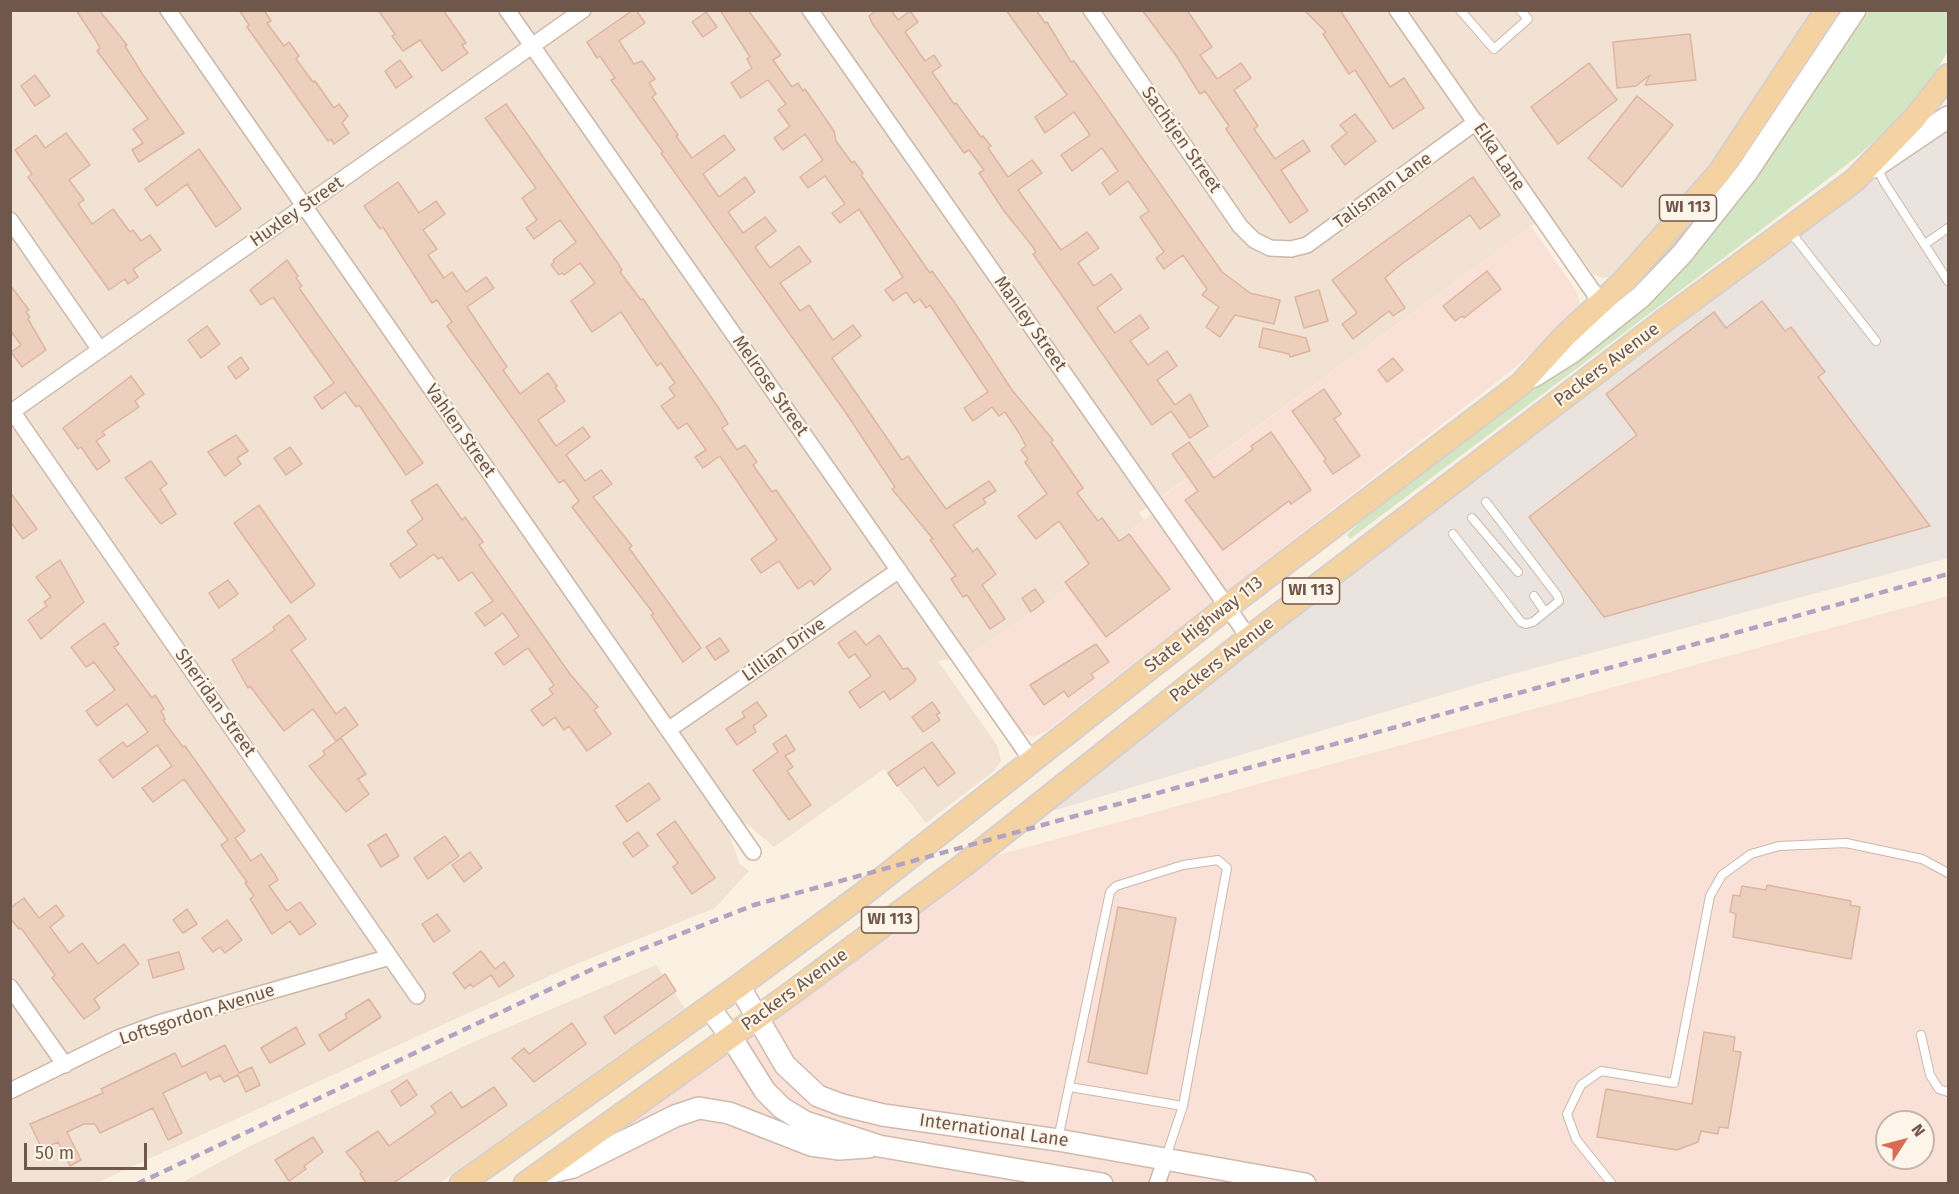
<!DOCTYPE html>
<style>
body{margin:0}
#map{position:relative;width:1959px;height:1194px;overflow:hidden;background:#faf1e3;font-family:"Fira Sans",sans-serif}
canvas{display:block}
.frame{position:absolute;inset:0;border:12px solid #70574c;pointer-events:none}
.north{position:absolute;left:1875px;top:1110px;width:60px;height:60px;box-sizing:border-box;background:#fdf5e9;border:2px solid #c5b6aa;border-radius:50%;rotate:54deg;font-size:16px;font-weight:700;line-height:24px;text-align:center;color:#70574c}
.north::after{content:'';display:block;margin:auto;width:21px;height:27px;background:#da6c52;clip-path:polygon(50% 0,100% 100%,50% 72%,0 100%)}
.scale{position:absolute;left:24px;top:1143px;width:123px;height:27px;box-sizing:border-box;border:3px solid #70574c;border-top:0;padding-left:8px;font-size:18px;line-height:21px;white-space:nowrap;color:#70574c;-webkit-text-stroke:4px #fdf5e9;paint-order:stroke}
</style>
<div id="map">
<canvas width="1959" height="1194"></canvas>
<div class="frame"></div>
<div class="north">N</div>
<div class="scale">50 m</div>
</div>
<script>
const c = document.querySelector('canvas').getContext('2d');
c.lineJoin = 'round';
function paint(path, color) { c.fillStyle = color; c.fill(path, 'evenodd'); }
const shape = rows => new Path2D(rows.map(r => 'M' + r).join(''));
function strokePath(path, color, width, dash) { c.strokeStyle = color; c.lineWidth = width; c.lineCap = dash ? 'butt' : 'round'; c.setLineDash(dash || []); c.stroke(path); }
function label(font, color, halo, rows, align = 'center') {
  c.font = font + ' "Fira Sans",sans-serif'; c.lineWidth = 4.5; c.setLineDash([]); c.textBaseline = 'middle'; c.strokeStyle = halo; c.fillStyle = color; for (const [text, x, y, turn = 0] of rows) {
    c.save(); c.translate(x, y); c.rotate((+turn || 0) * Math.PI / 180); c.textAlign = isNaN(turn) ? turn : align; if (halo) c.strokeText(text, 0, 0); c.fillText(text, 0, 0); c.restore();
  }
}
const residential = shape([
 [10,11,1815,11,1728,141,1677,208,1614,276,1603,278,1593,274,1549,213,1139,513,1144,520,1062,582,1066,589,967,656,938,661,990,735,998,747,1001,761,994,771,926,823,884,769,774,847,747,824,730,836,739,863,749,871,715,908,569,967,94,1184,11,1183],
 [656,965,685,1008,440,1183,179,1184,250,1146,478,1040]
]);
const commercial = shape([
 [1531,226,1577,292,1580,305,1577,313,1512,370,1045,732,1034,737,1019,732,967,656,1066,589,1062,582,1164,505,1159,499],
 [1948,596,1948,1183,525,1184,965,864],
 [1887,1122,1923,1122,1923,1158,1887,1158]
]);
const industrial = shape([
 [1948,117,1948,558,1505,676,1019,821]
]);
const green = shape([
 [1837,11,1844,11,1725,188,1687,236,1637,288,1634,284],
 [1869,11,1948,11,1948,51,1935,73,1894,123,1859,155,1786,211,1350,539,1347,535,1373,509,1651,294,1722,221,1774,151]
]);
const building = shape([
 [76,10,99,10,127,45,125,46,143,75,184,133,139,162,132,150,143,143,133,129,148,119,97,51,100,48,95,39,76,10],
 [239,10,264,10,271,21,267,23,284,46,289,42,299,56,296,59,313,82,315,81,334,108,339,104,348,116,342,123,349,133,334,144,331,139,328,141,247,27,249,25,239,10],
 [378,10,443,10,466,43,462,45,468,53,442,71,420,40,403,51,392,36,395,34,378,10],
 [633,10,636,10,645,23,619,41,634,64,642,61,655,79,649,83,656,94,652,97,678,135,676,136,692,158,724,135,735,150,703,174,719,197,745,177,755,192,728,212,743,233,765,217,776,231,755,247,770,268,799,246,811,262,780,283,800,311,809,305,833,340,853,325,861,336,832,358,902,460,908,456,946,509,989,481,996,491,983,499,986,503,953,525,973,552,977,548,996,574,982,585,1005,619,990,629,967,595,963,597,951,579,956,576,930,540,933,539,892,489,895,487,846,413,661,153,663,152,611,80,615,78,600,56,597,58,587,42,633,10],
 [720,10,748,10,781,55,773,60,792,87,798,83,803,91,805,89,834,131,836,141,852,163,854,161,863,173,861,175,930,273,932,271,955,303,1012,390,1053,440,1051,442,1083,488,1077,493,1098,521,1102,518,1119,541,1129,534,1170,589,1106,637,1065,582,1089,564,1059,521,1036,539,1018,516,1047,494,1025,462,1028,459,1021,450,1026,446,1019,433,1005,412,999,416,992,407,973,421,964,408,988,392,930,305,926,308,920,299,914,303,906,292,893,301,885,290,903,277,859,209,840,223,832,213,845,204,825,176,808,188,800,177,823,160,805,134,783,150,774,138,790,126,778,110,786,104,768,80,741,98,731,83,752,68,747,59,750,57,720,10],
 [877,10,891,10,898,20,910,11,918,22,905,32,925,61,934,55,941,66,932,72,954,104,956,103,981,137,983,136,991,146,988,148,1008,177,1032,160,1042,173,1018,190,1061,250,1087,232,1099,248,1078,263,1094,286,1111,274,1122,289,1097,308,1115,333,1140,315,1149,328,1130,341,1148,365,1167,351,1177,366,1157,380,1175,405,1190,394,1208,426,1190,438,1171,411,1152,425,1033,254,1036,252,1033,247,1004,211,979,173,984,170,969,150,964,153,872,23,869,16,877,10],
 [1006,10,1036,10,1045,23,1047,22,1071,62,1074,61,1222,272,1250,293,1280,300,1274,324,1235,315,1220,337,1206,327,1219,307,1202,295,1207,289,1183,255,1164,269,1156,258,1164,252,1140,217,1149,211,1128,181,1110,195,1102,183,1118,171,1102,148,1072,171,1061,155,1090,135,1074,112,1045,133,1035,117,1067,95,1006,10],
 [1142,10,1187,10,1212,47,1200,55,1217,79,1241,63,1251,78,1234,90,1258,126,1254,129,1275,159,1303,140,1310,151,1281,170,1308,211,1290,223,1226,129,1229,126,1205,91,1200,94,1177,57,1142,10],
 [1304,10,1340,10,1390,87,1404,78,1424,108,1393,129,1355,70,1349,74,1323,34,1326,32,1304,10],
 [706,12,717,27,703,37,692,22,706,12],
 [1690,34,1696,80,1645,85,1650,75,1636,86,1617,88,1613,42,1690,34],
 [400,60,412,77,396,88,385,71,400,60],
 [1589,63,1617,100,1558,144,1531,107,1589,63],
 [35,75,50,96,35,106,21,86,35,75],
 [1637,96,1673,125,1622,187,1588,158,1637,96],
 [506,104,617,262,622,270,620,272,641,300,643,299,718,407,728,424,722,428,737,450,745,445,757,462,753,465,772,492,776,490,831,569,814,585,811,580,798,589,779,561,761,573,751,559,777,540,720,456,703,468,695,457,706,450,687,423,678,429,661,406,675,396,669,388,675,383,661,363,657,366,621,312,592,332,571,301,595,283,580,263,564,275,562,273,559,275,551,265,554,262,553,260,576,242,560,220,534,239,526,228,537,220,522,198,536,188,485,118,506,104],
 [1355,114,1376,141,1345,165,1331,146,1347,133,1340,125,1355,114],
 [66,133,90,165,69,180,84,200,78,204,92,224,113,209,130,232,133,230,141,241,150,235,161,250,133,269,138,277,128,284,125,279,109,290,28,177,32,174,15,150,36,135,45,148,66,133],
 [199,149,241,209,216,227,187,184,157,206,145,189,199,149],
 [1473,177,1500,215,1480,229,1470,215,1399,266,1385,278,1405,308,1393,316,1389,311,1353,339,1342,324,1357,313,1332,280,1473,177],
 [398,182,419,213,436,201,445,214,423,230,437,249,428,255,444,278,452,272,466,292,486,277,494,288,467,307,507,367,503,370,520,394,548,373,557,386,555,387,565,401,538,420,556,446,583,427,590,437,566,455,585,481,601,470,612,484,593,497,632,546,629,548,701,648,683,662,651,615,654,614,572,507,579,501,564,480,559,483,447,326,452,322,437,300,432,303,383,227,380,229,364,206,398,182],
 [287,260,298,276,296,278,302,286,299,288,423,463,406,475,359,405,356,407,345,392,322,409,314,397,334,383,273,297,261,305,250,290,287,260],
 [1487,271,1501,289,1464,318,1462,316,1455,321,1443,306,1487,271],
 [10,285,29,310,26,312,30,317,28,319,46,350,22,367,11,352,21,345,10,330,10,285],
 [1319,290,1328,321,1304,328,1295,297,1319,290],
 [1762,301,1785,331,1791,327,1825,372,1818,377,1930,526,1604,617,1529,517,1637,435,1606,394,1714,312,1726,328,1762,301],
 [207,326,220,344,201,358,188,340,207,326],
 [1263,328,1306,338,1310,351,1290,357,1289,354,1259,347,1263,328],
 [241,357,249,369,236,379,228,367,241,357],
 [1393,358,1403,370,1387,382,1378,370,1393,358],
 [131,376,144,394,135,401,139,407,102,432,105,435,96,441,110,461,97,470,81,447,78,449,63,428,131,376],
 [1324,389,1341,414,1334,419,1360,456,1333,474,1324,461,1326,459,1292,411,1324,389],
 [1271,432,1311,490,1291,504,1289,501,1223,550,1185,500,1198,491,1172,454,1189,442,1214,478,1253,449,1251,446,1271,432],
 [236,435,248,451,237,458,241,464,225,476,208,452,236,435],
 [290,447,302,464,286,475,274,458,290,447],
 [151,461,167,484,160,489,176,514,161,524,125,478,151,461],
 [437,484,462,520,465,517,483,542,479,545,570,674,598,707,594,710,611,734,587,751,569,726,564,730,555,717,543,726,531,710,553,694,549,689,554,685,528,648,504,665,495,653,519,636,503,613,485,626,475,613,493,601,472,572,459,581,442,557,438,559,434,554,400,578,390,564,417,545,407,531,423,519,411,501,437,484],
 [10,492,37,529,23,539,10,521,10,492],
 [259,505,315,585,291,603,234,523,259,505],
 [60,560,84,602,41,639,28,620,47,606,44,602,51,597,36,577,60,560],
 [228,580,238,594,219,608,209,593,228,580],
 [1035,589,1044,602,1031,612,1022,598,1035,589],
 [289,615,306,639,291,650,336,714,345,707,358,725,336,741,313,709,284,731,250,686,248,688,232,660,275,630,273,627,289,615],
 [104,623,119,644,114,647,152,698,155,695,164,709,161,711,165,719,163,720,183,747,185,746,245,831,235,838,251,861,261,854,275,874,278,880,269,886,287,911,300,902,316,924,300,935,290,921,272,934,250,899,254,896,245,883,247,882,221,845,228,840,184,779,153,802,142,788,172,766,157,745,113,778,99,760,123,742,127,747,148,732,127,704,97,726,86,711,115,690,94,662,86,667,71,647,104,623],
 [855,631,866,645,879,635,903,669,908,668,916,679,913,683,890,700,884,691,860,708,849,692,871,676,855,654,849,658,838,643,855,631],
 [720,638,729,651,715,660,706,647,720,638],
 [1096,644,1109,662,1091,674,1094,678,1068,697,1064,691,1044,705,1030,685,1096,644],
 [757,702,767,716,753,726,756,732,737,745,726,729,745,717,742,712,757,702],
 [932,702,940,713,936,715,940,720,923,732,912,717,932,702],
 [786,735,795,750,785,756,793,767,787,771,811,805,789,820,753,770,778,752,773,744,786,735],
 [341,738,366,774,358,779,369,794,346,812,309,766,325,755,323,751,341,738],
 [932,742,955,773,938,786,924,767,897,786,888,773,932,742],
 [649,783,660,799,627,822,616,806,649,783],
 [675,821,715,878,692,894,673,867,678,863,657,834,675,821],
 [638,832,648,846,633,857,623,843,638,832],
 [386,834,399,856,381,867,368,845,386,834],
 [445,836,459,856,428,879,414,858,445,836],
 [470,852,482,868,464,882,452,865,470,852],
 [1767,885,1851,901,1850,905,1860,907,1851,959,1733,937,1736,914,1730,912,1733,895,1740,896,1742,886,1766,890,1767,885],
 [24,898,39,918,56,905,64,916,50,927,69,953,82,943,98,964,124,944,139,964,94,999,100,1008,84,1019,52,978,55,975,21,928,19,929,10,918,10,908,24,898],
 [1118,907,1176,918,1147,1074,1088,1062,1118,907],
 [187,909,197,924,183,933,173,920,187,909],
 [437,914,450,931,434,942,422,924,437,914],
 [227,920,242,940,225,953,220,947,213,952,202,938,227,920],
 [481,951,495,969,504,962,514,976,499,987,491,975,473,987,470,984,465,989,453,973,481,951],
 [179,952,184,969,153,978,148,960,179,952],
 [665,974,676,991,615,1034,604,1017,665,974],
 [369,999,381,1017,329,1051,319,1035,347,1018,345,1014,369,999],
 [572,1023,586,1044,534,1082,512,1058,524,1048,529,1054,572,1023],
 [296,1027,305,1044,270,1063,261,1048,296,1027],
 [1704,1032,1735,1037,1733,1051,1741,1052,1728,1128,1719,1127,1718,1134,1701,1131,1698,1142,1677,1150,1597,1137,1606,1089,1692,1104,1704,1032],
 [225,1045,239,1073,252,1067,260,1085,246,1092,238,1075,224,1082,220,1075,210,1080,206,1072,163,1093,182,1133,168,1140,153,1108,100,1133,95,1124,84,1124,67,1132,81,1160,70,1166,58,1142,42,1149,30,1124,103,1093,101,1089,175,1053,182,1067,225,1045],
 [407,1080,417,1095,401,1106,391,1091,407,1080],
 [494,1087,507,1105,392,1184,367,1184,360,1174,362,1172,346,1152,378,1131,389,1146,436,1113,431,1106,451,1092,462,1108,494,1087],
 [313,1137,323,1152,304,1166,306,1169,289,1181,275,1160,313,1137]
]);
const lane = shape([
 [1460,10,1494,49,1528,19,1520,10],
 [1877,167,1884,182,1948,281],
 [1789,230,1876,341],
 [1925,244,1948,228],
 [1472,518,1518,572],
 [1453,534,1521,622,1526,624,1533,622,1559,601,1557,595,1486,502],
 [1534,596,1545,612],
 [1921,1035,1930,1075,1939,1089,1948,1092],
 [1070,1087,1183,1106],
 [1058,1139,1110,892,1116,886,1183,865,1218,860,1227,868,1183,1106,1166,1157],
 [1612,1184,1576,1139,1567,1114,1581,1085,1601,1071,1674,1083,1710,896,1722,875,1751,854,1779,846,1846,843,1922,859,1948,873]
]);
const street = shape([
 [168,10,753,852],
 [507,10,1032,761],
 [810,10,1249,638],
 [1091,10,1240,226,1254,240,1270,248,1291,249,1307,245,1476,122],
 [1397,10,1601,303],
 [10,220,100,350],
 [12,411,417,996],
 [10,413,583,10],
 [668,730,899,570],
 [10,987,65,1065],
 [10,1091,118,1038,159,1023,390,957],
 [1157,1184,1166,1158]
]);
const secondary = shape([
 [1874,167,1948,117],
 [1534,376,1572,352,1641,297,1682,254,1747,172,1855,10],
 [739,986,785,1065,818,1096,842,1105,883,1115,1058,1140,1305,1184],
 [709,1007,731,1037,765,1091,782,1108,805,1122,879,1146,1102,1184],
 [539,1175,573,1167,675,1116,699,1108,729,1113,811,1145,839,1149,868,1147]
]);
const primary = shape([
 [461,1184,739,986,859,897,1227,607,1521,384,1565,336,1624,281,1720,172,1827,10],
 [525,1184,793,992,965,864,1249,638,1665,320,1855,180,1914,119,1948,76]
]);
const rail = shape([
 [137,1184,599,966,754,905,1948,574]
]);
const shields = [
 [1688,208,57],
 [1311,591,57],
 [890,920,57]
];
const shieldNames = [
 ["WI 113",1688,208],
 ["WI 113",1311,591],
 ["WI 113",890,920]
];
const streetNames = [
 ["Sachtjen Street",1181,140,55],
 ["Elka Lane",1499,157,56],
 ["Talisman Lane",1383,191,-36],
 ["Huxley Street",297,212,-35],
 ["Manley Street",1030,324,55],
 ["Packers Avenue",1607,365,-37],
 ["Melrose Street",770,386,55],
 ["Vahlen Street",460,431,55],
 ["State Highway 113",1204,625,-38],
 ["Lillian Drive",784,650,-35],
 ["Packers Avenue",1222,660,-38],
 ["Sheridan Street",215,703,55],
 ["Packers Avenue",795,990,-36],
 ["Loftsgordon Avenue",197,1015,-18],
 ["International Lane",994,1131,8]
];
paint(residential, '#f1e2d3');
paint(commercial, '#fae1d8');
paint(industrial, '#eae3de');
paint(green, '#d3e6c3');
paint(building, '#edcfbd');
strokePath(building, '#deb59f', 1.5);
strokePath(lane, '#cab8ab', 10);
strokePath(street, '#cab8ab', 18);
strokePath(secondary, '#cfbaac', 24);
strokePath(primary, '#d7d0cd', 26);
strokePath(lane, '#fff', 8);
strokePath(street, '#fff', 15);
strokePath(secondary, '#fff', 21);
strokePath(primary, '#f4d2a1', 22);
strokePath(rail, '#b3a3c2', 4.5, [9, 6]);
for (const [x, y, w] of shields) { const box = new Path2D(); box.roundRect(x - w / 2, y - 13, w, 26, 4.5); c.fillStyle = '#fdf5e9'; c.fill(box); strokePath(box, '#70574c', 1.5); }
label('bold 16px', '#70574c', null, shieldNames);
label('18px', '#70574c', '#fdf5e9', streetNames);
</script>
